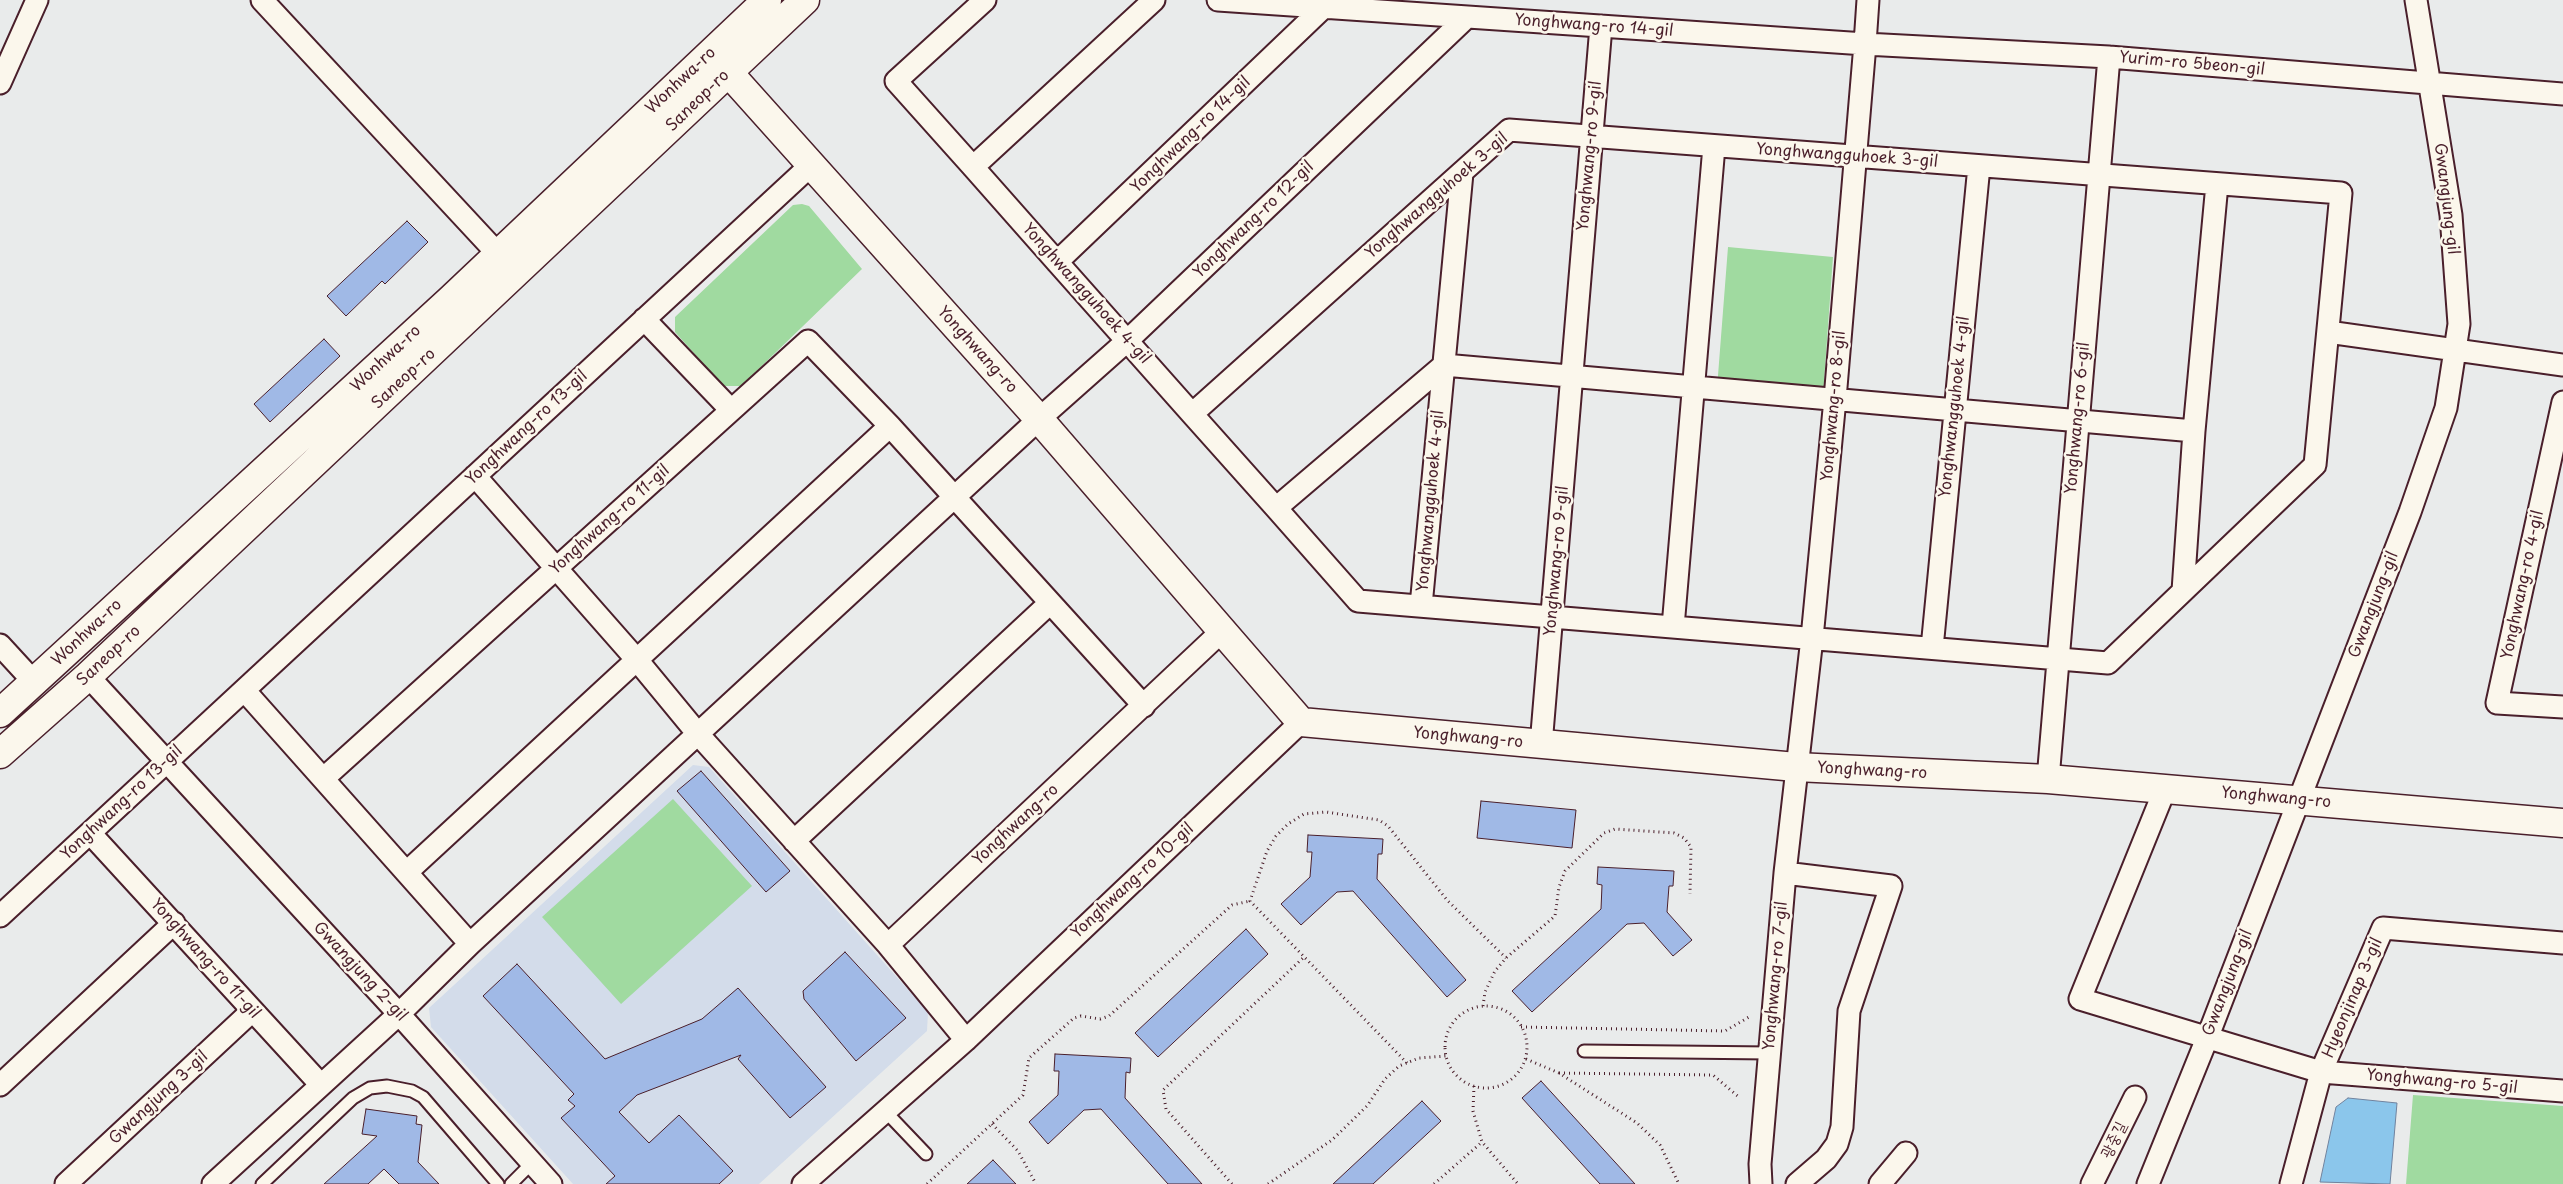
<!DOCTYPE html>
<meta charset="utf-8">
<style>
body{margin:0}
canvas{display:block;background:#e9ebeb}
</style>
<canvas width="2563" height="1184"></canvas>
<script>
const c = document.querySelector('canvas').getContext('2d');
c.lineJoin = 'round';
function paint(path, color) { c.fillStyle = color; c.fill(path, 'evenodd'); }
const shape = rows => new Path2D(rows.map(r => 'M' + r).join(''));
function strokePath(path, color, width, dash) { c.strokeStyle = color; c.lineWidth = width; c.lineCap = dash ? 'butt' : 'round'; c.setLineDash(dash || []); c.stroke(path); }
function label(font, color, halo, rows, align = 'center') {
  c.font = font + ' "Playpen Sans","Poor Story",sans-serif'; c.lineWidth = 5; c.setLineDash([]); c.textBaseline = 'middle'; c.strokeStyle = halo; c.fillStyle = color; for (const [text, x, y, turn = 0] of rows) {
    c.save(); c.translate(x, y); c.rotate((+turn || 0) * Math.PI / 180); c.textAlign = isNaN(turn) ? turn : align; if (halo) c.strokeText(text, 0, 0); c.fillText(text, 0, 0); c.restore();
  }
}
const built = shape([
 [693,765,709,767,928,1012,927,1031,759,1184,573,1184,431,1027,429,1008]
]);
const green = shape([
 [802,204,809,206,862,269,741,386,723,386,675,332,675,317,793,205],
 [1728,247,1833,257,1822,409,1716,401],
 [673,799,752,886,621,1004,542,917],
 [2413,1095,2563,1106,2563,1184,2406,1184]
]);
const water = shape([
 [2348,1098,2397,1103,2390,1184,2320,1182,2336,1107,2348,1098]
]);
const building = shape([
 [407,221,428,242,385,284,382,281,346,316,327,296,407,221],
 [324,339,340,356,270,422,254,404,324,339],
 [701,771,790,871,766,892,677,791,701,771],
 [1481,801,1576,810,1572,848,1477,838,1481,801],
 [1308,835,1383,839,1382,854,1378,854,1377,879,1466,980,1447,997,1353,891,1337,892,1301,925,1281,904,1310,877,1312,852,1307,852,1308,835],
 [1598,867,1674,871,1673,886,1669,886,1667,912,1692,940,1673,956,1644,923,1627,924,1532,1012,1512,991,1601,909,1602,885,1597,884,1598,867],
 [1246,929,1268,954,1158,1057,1135,1033,1246,929],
 [845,952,906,1018,856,1061,804,999,803,991,845,952],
 [517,964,605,1059,702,1019,738,988,826,1087,790,1118,738,1059,741,1055,637,1095,619,1112,649,1143,679,1115,733,1171,719,1184,606,1184,615,1176,561,1118,575,1106,568,1100,574,1094,483,996,517,964],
 [1055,1054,1131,1058,1130,1073,1126,1072,1125,1098,1202,1184,1168,1184,1101,1109,1084,1110,1048,1144,1029,1122,1058,1095,1059,1071,1054,1071,1055,1054],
 [1541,1081,1635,1184,1600,1184,1522,1098,1541,1081],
 [1422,1101,1441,1121,1373,1184,1333,1184,1422,1101],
 [366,1109,417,1116,416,1124,422,1125,418,1162,439,1184,399,1184,384,1169,368,1184,324,1184,377,1136,362,1134,366,1109],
 [993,1160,1016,1184,967,1184,993,1160]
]);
const path = shape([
 [1483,1006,1485,992,1495,971,1506,958,1555,916,1559,887,1565,871,1604,833,1615,829,1674,833,1684,838,1691,847,1690,894],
 '1445 1047a41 41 0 1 1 82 0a41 41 0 1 1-82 0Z',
 [1521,1027,1725,1031,1749,1017],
 [1526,1059,1559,1073,1637,1123,1660,1145,1679,1184],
 [1407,1063,1250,901,1267,851,1276,836,1288,824,1304,814,1326,812,1379,820,1388,826,1447,900,1506,958],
 [1559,1073,1713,1075,1740,1098],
 [1474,1086,1473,1111,1482,1142,1518,1184],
 [992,1124,1018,1151,1036,1184],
 [927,1184,1023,1095,1029,1058,1074,1018,1081,1016,1100,1019,1109,1016,1232,905,1250,901],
 [1232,1184,1166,1109,1163,1090,1304,957],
 [1268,1184,1332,1140,1367,1106,1385,1079,1399,1066,1419,1058,1446,1056],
 [1434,1184,1482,1142]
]);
const lane = shape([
 [1584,1051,1770,1053],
 [885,1111,926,1154],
 [262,1184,353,1098,370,1088,387,1086,412,1091,423,1097,498,1184],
 [511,1184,532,1163]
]);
const street = shape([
 [262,0,498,254],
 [985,0,896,81,973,167,1057,262,1192,414,1276,508,1358,601,2108,663,2315,465,2341,193,1509,130,1192,414],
 [1218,0,1865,44,1835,399,1812,638,1785,873,1760,1164,1761,1184],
 [1868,0,1865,44,2109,57,2563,94],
 [0,83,37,0],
 [973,167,1154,0],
 [1057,262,1324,7],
 [644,319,731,410],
 [2328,332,2563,365],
 [2563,402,2497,703,2563,707],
 [475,476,637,660,698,734,888,945,966,1040],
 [1276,508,1444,365,2194,431],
 [2183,591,2194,431,2217,184],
 [1421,606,1462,173],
 [1673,627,1714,146],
 [0,645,34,682],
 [1932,648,1979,166],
 [88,676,399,1014,551,1184],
 [244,690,470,944],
 [1541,745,1601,26],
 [324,778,808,341,890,426,1144,706],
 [2048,779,2109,57],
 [2165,789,2080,999,2321,1072,2563,1091],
 [90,833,321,1085],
 [794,841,1050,603],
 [408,871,890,426],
 [1785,873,1891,886,1849,1011,1842,1127,1837,1144,1826,1159,1797,1184],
 [0,916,810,166],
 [888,945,1221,632],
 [0,1085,174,923],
 [66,1184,252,1011],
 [213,1184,399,1014,470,944,1039,419,1127,341,1467,17],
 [803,1184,966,1040,1301,722],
 [1880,1184,1906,1153],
 [2092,1184,2135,1097],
 [2148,1184,2208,1036,2410,512,2446,408,2459,324,2451,215,2416,0],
 [2291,1184,2321,1072,2383,928,2563,943]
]);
const secondary = shape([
 [728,72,1039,419,1301,722,1796,767,2048,779,2563,823],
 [0,713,451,299,767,0],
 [0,754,88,676,805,0]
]);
const streetNames = [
 ["Yonghwang-ro 14-gil",1594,26,4],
 ["Yurim-ro 5beon-gil",2192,64,5],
 ["Wonhwa-ro",681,81,-43],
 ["Saneop-ro",698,101,-44],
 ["Yonghwang-ro 14-gil",1191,135,-44],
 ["Yonghwang-ro 9-gil",1590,156,-85],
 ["Yonghwangguhoek 3-gil",1847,156,4],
 ["Yonghwangguhoek 3-gil",1437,196,-41],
 ["Gwangjung-gil",2446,199,83],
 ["Yonghwang-ro 12-gil",1254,220,-44],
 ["Yonghwangguhoek 4-gil",1086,294,48],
 ["Yonghwang-ro",977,350,48],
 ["Wonhwa-ro",386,359,-43],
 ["Saneop-ro",404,379,-43],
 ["Yonghwang-ro 8-gil",1834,406,-85],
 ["Yonghwangguhoek 4-gil",1955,407,-84],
 ["Yonghwang-ro 6-gil",2078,418,-85],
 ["Yonghwang-ro 13-gil",527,428,-43],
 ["Yonghwangguhoek 4-gil",1431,501,-85],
 ["Yonghwang-ro 11-gil",610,520,-42],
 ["Yonghwang-ro 9-gil",1557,561,-85],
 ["Yonghwang-ro 4-gil",2523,585,-78],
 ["Gwangjung-gil",2374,605,-69],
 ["Wonhwa-ro",87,633,-43],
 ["Saneop-ro",109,656,-43],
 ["Yonghwang-ro",1468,738,5],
 ["Yonghwang-ro",1872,771,3],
 ["Yonghwang-ro",2276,798,5],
 ["Yonghwang-ro 13-gil",122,803,-43],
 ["Yonghwang-ro",1016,825,-43],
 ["Yonghwang-ro 10-gil",1133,881,-43],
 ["Yonghwang-ro 11-gil",205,959,48],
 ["Gwangjung 2-gil",360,972,47],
 ["Yonghwang-ro 7-gil",1776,976,-85],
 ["Gwangjung-gil",2228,983,-69],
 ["Hyeonjinap 3-gil",2353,998,-67],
 ["Yonghwang-ro 5-gil",2442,1082,5],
 ["Gwangjung 3-gil",159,1098,-43],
 ["광중길",2114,1140,-64]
];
paint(built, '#d3dcea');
paint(green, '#a0daa0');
paint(water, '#8bc6eb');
strokePath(water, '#71839e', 1);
paint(building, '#a0b9e6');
strokePath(building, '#4a1f2b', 1);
strokePath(lane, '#4a1f2b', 15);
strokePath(street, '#4a1f2b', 25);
strokePath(secondary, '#4a1f2b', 31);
strokePath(path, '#4a1f2b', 3, [1, 4]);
strokePath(lane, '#fbf7ec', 11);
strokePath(street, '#fbf7ec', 21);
strokePath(secondary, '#fbf7ec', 28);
label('16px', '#4a1f2b', '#fbf7ec', streetNames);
</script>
